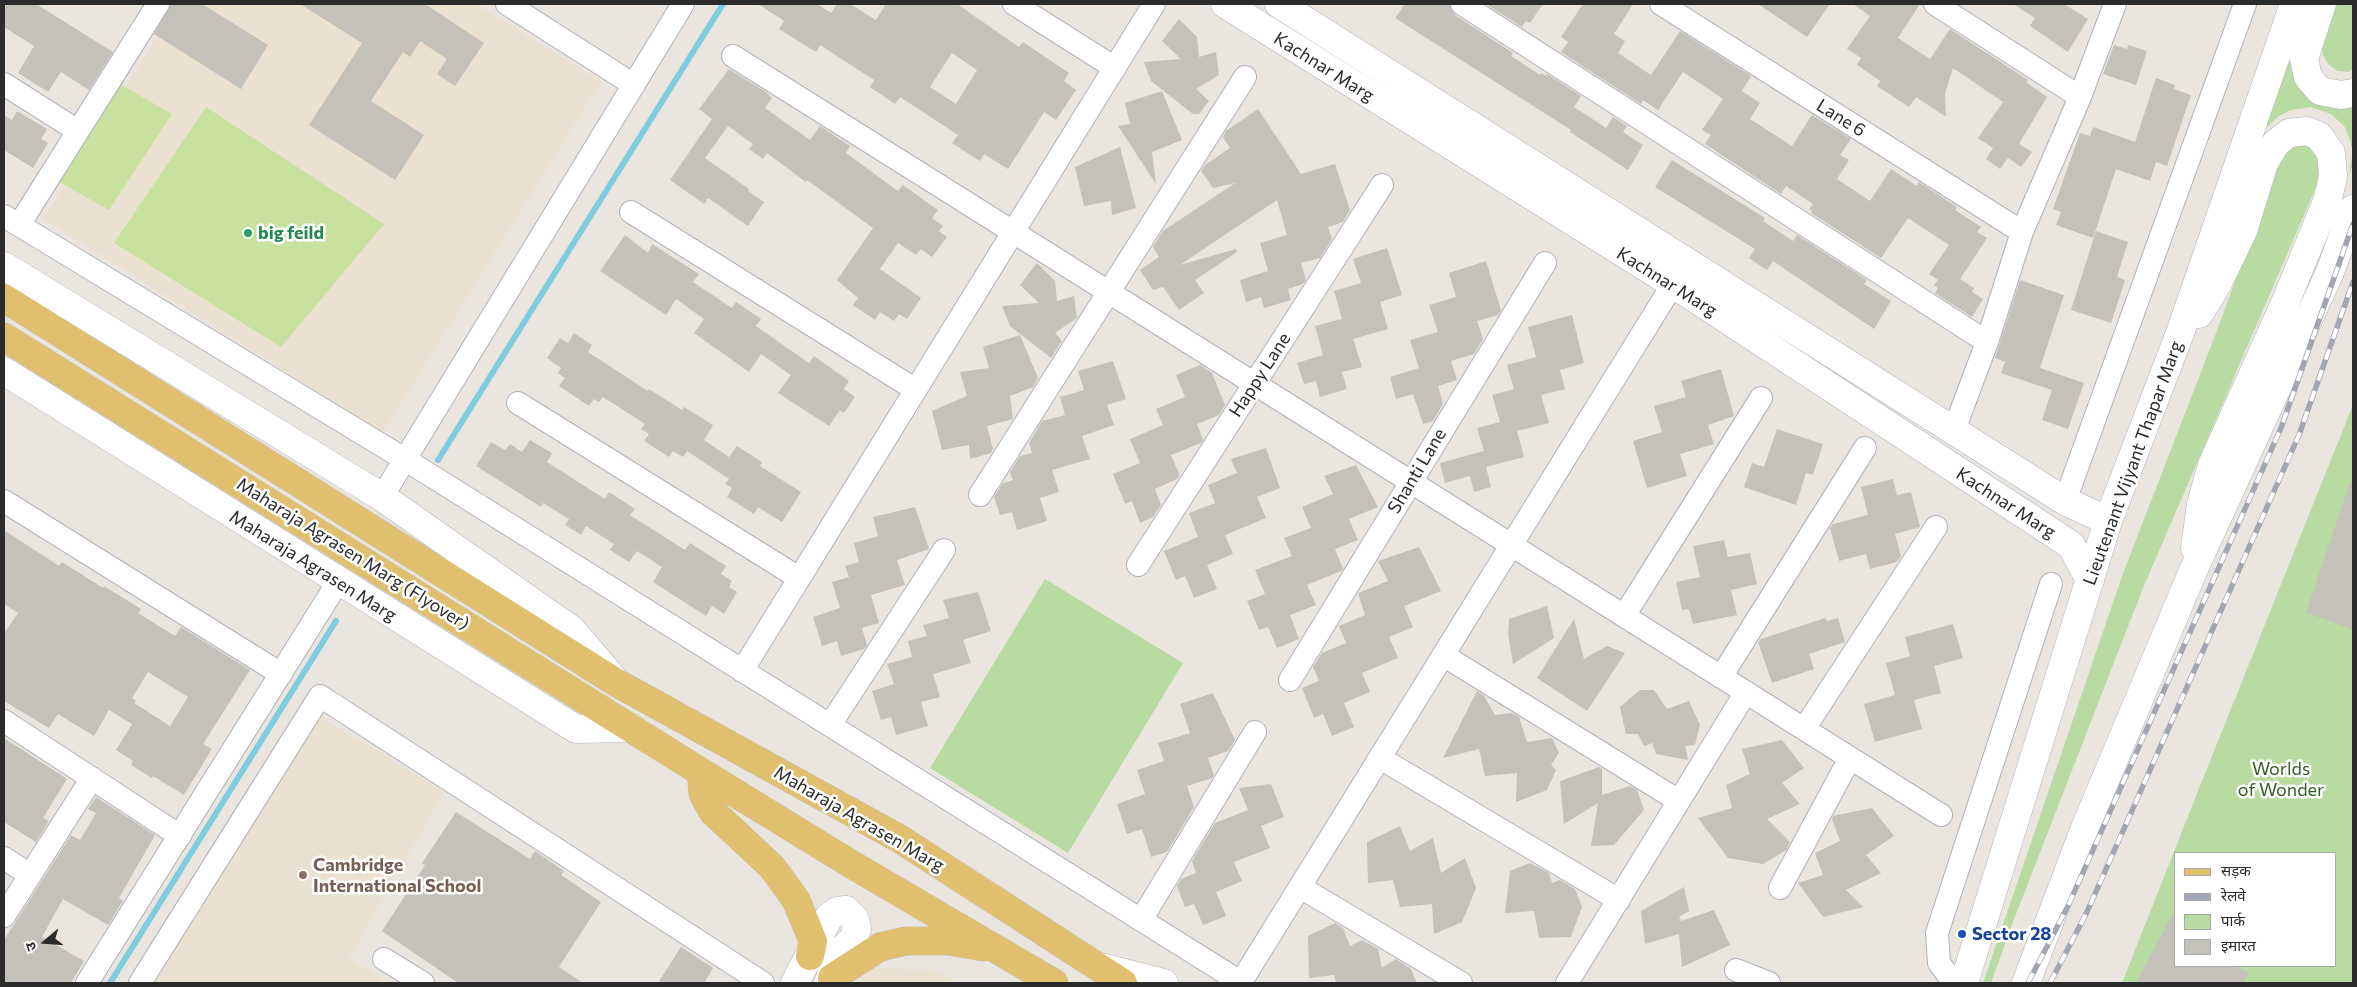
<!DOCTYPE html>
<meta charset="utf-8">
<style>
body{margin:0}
#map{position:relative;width:2357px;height:987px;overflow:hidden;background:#ebe5df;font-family:Commissioner,"Noto Sans Devanagari",sans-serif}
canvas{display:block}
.frame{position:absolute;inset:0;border:5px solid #2b2b2b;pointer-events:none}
.legend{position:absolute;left:2174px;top:852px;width:162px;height:115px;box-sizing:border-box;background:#fff;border:1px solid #aaa;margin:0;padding:6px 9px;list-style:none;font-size:15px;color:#2b2b2b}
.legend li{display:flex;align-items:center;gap:10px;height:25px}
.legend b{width:25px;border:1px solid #aaa}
.north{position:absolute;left:20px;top:917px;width:50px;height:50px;-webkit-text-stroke:4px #fff;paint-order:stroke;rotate:252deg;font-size:14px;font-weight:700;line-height:20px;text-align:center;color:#2b2b2b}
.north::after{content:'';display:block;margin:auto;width:18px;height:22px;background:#2b2b2b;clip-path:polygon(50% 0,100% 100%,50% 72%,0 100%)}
</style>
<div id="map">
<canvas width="2357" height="987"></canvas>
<div class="frame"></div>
<ul class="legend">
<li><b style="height:6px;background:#e0c06f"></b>सड़क</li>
<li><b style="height:6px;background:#a2a5b3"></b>रेलवे</li>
<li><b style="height:14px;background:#b8dba2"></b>पार्क</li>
<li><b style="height:14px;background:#c4c0ba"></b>इमारत</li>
</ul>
<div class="north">उ</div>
</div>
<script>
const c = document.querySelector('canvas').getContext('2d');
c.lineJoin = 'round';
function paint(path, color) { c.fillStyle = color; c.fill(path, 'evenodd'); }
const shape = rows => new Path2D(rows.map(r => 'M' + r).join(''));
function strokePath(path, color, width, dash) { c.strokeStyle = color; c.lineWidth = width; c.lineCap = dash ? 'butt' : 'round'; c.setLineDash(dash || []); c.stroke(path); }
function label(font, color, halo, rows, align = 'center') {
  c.font = font + ' Commissioner,sans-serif'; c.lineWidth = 5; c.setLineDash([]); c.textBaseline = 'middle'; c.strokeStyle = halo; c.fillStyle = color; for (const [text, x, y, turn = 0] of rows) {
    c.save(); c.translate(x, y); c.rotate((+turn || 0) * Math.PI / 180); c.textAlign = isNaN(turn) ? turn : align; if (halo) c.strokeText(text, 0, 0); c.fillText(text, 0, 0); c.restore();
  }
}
const education = shape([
 [177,4,476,4,601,82,383,432,43,219],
 [313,712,444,792,349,958,387,983,139,983],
 [870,968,934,970,955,983,860,983]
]);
const green = shape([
 [2330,4,2353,4,2353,69,2349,72,2337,71,2328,64,2323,55,2321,42],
 [2293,47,2293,69,2353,98,2353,164,2348,177,2353,153,2350,140,2345,127,2331,114,2311,107,2291,110,2279,116,2261,133],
 [2312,137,2324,161,2317,185,2143,588,2013,922,1991,983,1983,983,2122,576,2213,341,2284,150],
 [2353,405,2353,983,2122,983,2198,791],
 [2176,853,2336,853,2336,966,2176,966],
 [1045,579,1183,663,1068,853,930,768]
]);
const pitch = shape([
 [121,85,172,114,109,210,59,182],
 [206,107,384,224,281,347,114,243]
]);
const stream = shape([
 [438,460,723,4],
 [110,983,336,621]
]);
const building = shape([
 [4,4,36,4,113,52,89,90,61,72,48,92,18,73,34,46,4,27],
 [171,4,202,4,268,45,241,89,154,34],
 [300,4,425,4,484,43,455,86,437,74,447,59,420,41,410,57,403,52,371,101,424,135,395,180,309,125,362,43],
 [758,4,817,4,831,13,837,4,850,4,876,20,886,4,957,4,1019,47,1023,42,1069,73,1064,81,1076,90,1056,120,1044,112,1008,169,984,154,980,161,952,143,958,135,900,97,895,104,870,87,874,80,820,45,816,52,779,29,784,21],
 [952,53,977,70,956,104,930,87],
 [1405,4,1449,4,1455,15,1513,53,1511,56,1540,75,1541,73,1546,76,1547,74,1581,96,1574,107,1606,128,1613,117,1627,126,1623,132,1643,145,1628,170,1570,132,1571,130,1395,18],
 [1486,4,1543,4,1530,23,1526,21,1522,27],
 [1583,4,1633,4,1614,34,1625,41,1618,53,1651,75,1680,31,1751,76,1742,91,1760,103,1750,119,1792,146,1812,115,1851,139,1840,155,1849,160,1837,179,1870,201,1891,169,1917,186,1919,182,1957,207,1955,210,1981,227,1977,232,1987,238,1960,279,1974,288,1972,292,1983,299,1972,317,1935,293,1938,288,1934,285,1938,280,1929,274,1949,245,1908,218,1881,258,1811,213,1812,211,1809,209,1813,204,1786,186,1781,194,1705,144,1711,135,1702,130,1723,99,1683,72,1658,110,1643,100,1641,104,1561,52,1568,42,1561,37],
 [1758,4,1830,4,1807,37],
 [1853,4,1920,4,1898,38,1930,59,1950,29,2028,80,2026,82,2047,97,2019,144,2032,152,2021,167,2008,158,2000,169,1986,159,1993,148,1978,138,2003,102,1953,68,1945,93,1946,117,1916,97,1909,107,1877,86,1880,81,1857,65,1861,58,1847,49,1870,16],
 [2013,4,2064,4,2088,19,2068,52,2030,26,2035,18],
 [1179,19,1197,37,1199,57,1216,52,1219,75,1196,89,1209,101,1199,114,1193,114,1151,81,1144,62,1181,59,1162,41],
 [2114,45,2127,49,2128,45,2147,51,2136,85,2103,74],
 [729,69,766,92,772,98,765,108,810,140,820,126,850,146,846,153,898,191,903,185,938,210,932,218,943,226,939,231,947,237,932,257,921,249,916,255,898,243,880,269,921,298,907,319,899,314,894,321,880,312,875,320,853,305,858,298,837,280,873,228,807,180,806,182,767,153,763,159,749,149,753,144,728,126,705,158,749,189,748,191,764,202,748,226,708,198,704,204,670,180,712,119,699,109],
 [2156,78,2175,85,2174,89,2191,95,2167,166,2156,162,2150,181,2116,169,2093,238,2056,225,2061,212,2053,209,2080,133,2090,136,2093,127,2135,142],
 [1162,91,1182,140,1152,152,1156,184,1118,126,1130,124,1125,103],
 [1258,109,1301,174,1335,164,1350,210,1343,222,1328,227,1332,239,1320,258,1301,263,1306,280,1303,284,1288,289,1291,300,1264,308,1261,297,1246,302,1240,280,1268,271,1260,243,1287,235,1277,200,1180,265,1236,249,1237,252,1195,280,1204,293,1179,310,1163,287,1153,290,1140,270,1159,257,1153,247,1163,231,1235,183,1213,188,1201,171,1205,165,1230,148,1223,137,1226,131],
 [17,111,47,129,41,139,48,143,33,168,4,150,4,115,12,120],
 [1120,147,1136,208,1112,215,1111,201,1084,206,1075,167],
 [1672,160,1765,218,1763,221,1793,241,1797,235,1867,280,1864,284,1891,301,1874,329,1773,261,1767,270,1749,258,1755,249,1655,187],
 [2096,231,2128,242,2117,277,2125,280,2111,323,2071,310],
 [625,235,648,253,652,244,699,274,693,282,732,308,736,302,761,319,756,326,763,331,809,363,814,356,849,381,844,389,855,397,844,413,840,410,829,426,778,393,791,375,761,354,749,372,694,333,704,319,676,299,666,315,600,271],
 [1387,248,1402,295,1380,302,1388,329,1353,339,1362,367,1342,372,1347,389,1320,397,1316,381,1304,384,1297,363,1323,355,1315,326,1342,319,1334,291,1361,283,1353,259],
 [1486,261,1501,310,1498,315,1477,321,1483,339,1474,354,1451,361,1457,380,1438,386,1443,404,1433,421,1423,424,1413,394,1396,399,1390,377,1419,368,1410,340,1438,332,1429,305,1456,297,1449,273],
 [1037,263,1055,281,1057,301,1074,296,1077,318,1055,333,1062,341,1051,358,1010,326,1002,306,1039,303,1020,285],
 [2020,280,2064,295,2040,368,2084,383,2068,429,2042,420,2052,390,2001,373,2005,362,1995,358],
 [1572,315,1584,363,1560,370,1565,389,1541,395,1549,423,1517,431,1524,457,1486,467,1491,487,1474,492,1470,476,1445,483,1440,463,1484,451,1477,428,1500,422,1492,395,1514,389,1507,365,1536,357,1528,327],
 [574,333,592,345,588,352,648,391,649,389,682,410,684,407,713,425,704,440,729,457,737,446,762,462,760,466,801,492,782,522,758,507,754,514,727,497,732,488,725,484,729,479,687,451,683,457,673,451,669,457,644,441,649,434,641,429,645,424,603,397,599,402,594,399,589,406,559,386,565,378,558,373,561,368,547,358,560,338,568,343],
 [1020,335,1038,378,1033,387,1010,396,1013,419,987,426,993,449,991,453,970,459,969,445,942,450,932,411,967,396,960,372,989,368,983,347],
 [1113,361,1126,399,1107,405,1114,425,1082,436,1090,459,1052,470,1059,492,1040,498,1047,521,1017,530,1012,512,1000,515,994,497,1003,483,1013,480,1010,472,1020,456,1032,453,1029,443,1042,421,1065,415,1060,397,1084,390,1078,371],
 [1200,365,1212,373,1225,405,1219,415,1197,424,1203,440,1201,443,1171,455,1180,476,1177,479,1155,489,1161,505,1153,517,1140,523,1132,501,1125,504,1113,474,1140,463,1130,439,1163,425,1156,409,1185,397,1176,375],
 [1721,369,1734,416,1708,425,1714,444,1680,454,1687,476,1647,488,1633,441,1662,432,1654,406,1686,397,1681,381],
 [1777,429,1823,444,1813,475,1806,473,1796,505,1744,487,1752,463,1764,467],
 [530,440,552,453,547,462,605,499,609,492,635,509,630,515,685,550,690,543,726,566,721,574,732,581,729,587,737,592,724,614,712,606,706,616,653,582,662,567,637,551,629,562,610,550,614,544,586,526,581,535,565,525,569,519,543,503,541,507,476,466,491,442,505,450,510,444,522,452],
 [1266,448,1280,488,1257,497,1266,518,1225,535,1233,554,1207,565,1217,589,1194,598,1185,576,1176,580,1164,551,1198,537,1189,513,1215,503,1208,485,1237,473,1231,459],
 [1356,465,1378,507,1349,519,1358,540,1335,549,1343,569,1341,571,1307,585,1316,605,1290,615,1299,639,1277,648,1268,627,1259,630,1247,601,1265,594,1255,570,1292,556,1284,538,1311,528,1302,507,1333,494,1324,476],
 [1893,479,1897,495,1911,492,1920,527,1895,534,1901,556,1897,562,1870,569,1866,554,1839,561,1830,528,1833,524,1868,515,1861,487],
 [2350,482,2353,482,2353,629,2306,613],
 [915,507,929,549,897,560,905,585,871,595,879,623,862,628,867,645,864,649,841,656,837,641,822,646,813,617,840,608,832,582,849,577,845,566,859,562,854,543,878,536,873,517],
 [4,530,59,566,62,562,103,588,104,586,141,609,138,613,175,636,181,627,250,670,203,744,212,749,184,795,153,776,152,778,131,765,133,761,116,750,132,724,109,710,94,736,58,714,49,728,4,701,4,633,18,613,4,604],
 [148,672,188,697,170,726,134,703,136,701,132,698],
 [1724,540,1728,557,1750,553,1757,584,1731,590,1737,615,1693,624,1689,609,1682,610,1676,582,1700,577,1693,546],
 [1419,547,1441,591,1404,606,1413,627,1389,637,1398,658,1362,673,1370,692,1344,703,1354,727,1332,736,1323,714,1314,718,1302,688,1319,681,1313,667,1322,653,1346,643,1339,626,1365,615,1358,593,1388,581,1378,561],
 [978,592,991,631,963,640,971,663,933,674,940,697,921,702,928,726,896,735,891,717,881,720,872,691,894,684,887,664,912,657,908,641,927,636,923,625,949,618,943,600],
 [1547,606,1554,638,1513,664,1508,634,1509,619],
 [1825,618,1827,621,1838,618,1845,642,1809,654,1814,669,1772,683,1758,642,1761,639],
 [1574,619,1584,659,1607,646,1625,653,1587,711,1537,678],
 [1953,624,1963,658,1934,666,1941,693,1914,700,1922,729,1875,742,1864,704,1895,695,1886,663,1910,656,1905,637],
 [1640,690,1654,690,1667,709,1689,701,1700,725,1695,745,1685,746,1688,760,1656,754,1652,743,1644,746,1638,734,1626,734,1620,707],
 [1477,691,1484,696,1495,715,1512,713,1519,717,1527,742,1552,738,1559,753,1551,765,1556,770,1547,790,1516,802,1517,773,1485,776,1479,749,1443,758],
 [1213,693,1235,740,1228,751,1208,758,1214,775,1212,778,1187,786,1194,807,1167,852,1151,857,1142,829,1127,834,1117,804,1145,794,1137,770,1164,761,1158,743,1190,733,1180,704],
 [4,738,67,779,43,818,49,821,36,842,4,822],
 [1782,740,1804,768,1782,783,1800,804,1767,819,1790,842,1786,850,1763,864,1728,858,1698,818,1732,808,1726,785,1750,774,1742,749],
 [1599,767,1602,769,1602,795,1630,786,1637,790,1644,810,1614,845,1591,846,1598,803,1564,824,1560,781],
 [1271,784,1284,817,1261,826,1270,848,1234,862,1242,881,1216,892,1226,916,1203,925,1194,904,1185,907,1177,886,1181,879,1196,873,1192,861,1215,823,1248,810,1239,788],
 [96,797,155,835,119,898,123,901,108,925,63,899,42,937,84,961,71,983,4,983,4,940,71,835,80,840,96,813,88,809],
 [1872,808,1894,836,1866,855,1881,873,1846,890,1863,907,1823,917,1798,883,1823,875,1815,853,1840,841,1832,819,1833,816],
 [456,812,530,859,535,851,564,871,561,875,601,902,559,967,583,983,458,983,382,931,425,865,422,863],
 [1400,826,1410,851,1433,838,1441,873,1465,858,1476,888,1462,922,1434,934,1432,904,1400,907,1393,880,1368,883,1367,842],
 [1530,863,1549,873,1552,883,1560,880,1575,889,1582,907,1571,937,1539,938,1534,911,1505,913,1510,871],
 [1684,887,1689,911,1679,917,1681,921,1714,910,1730,945,1682,967,1679,934,1645,944,1641,911],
 [2176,908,2176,966,2236,966,2249,973,2243,983,2136,983],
 [1335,923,1343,928,1350,946,1362,940,1378,949,1382,968,1396,959,1411,969,1417,983,1336,983,1334,975,1309,978,1308,936],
 [681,947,713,968,704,983,658,983]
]);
const minor = shape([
 [507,4,634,85],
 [1014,4,1115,68],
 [1462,4,1987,342],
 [1661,4,2022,232],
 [1935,4,2080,97],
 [733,56,1941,815],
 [4,84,78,131],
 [631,212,916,390],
 [4,216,406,460,1242,983],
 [19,225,158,4],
 [518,403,799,578],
 [1954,430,1987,342,2022,232,2080,97,2115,4],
 [980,495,1245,77],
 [382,497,683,4],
 [4,501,281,674],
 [2065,501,2245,4],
 [1138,565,1382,185],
 [1624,616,1761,398],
 [1443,655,1679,801],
 [742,671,1154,4],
 [1721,677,1865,448],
 [1290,680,1545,263],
 [4,721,180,836],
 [830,725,944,550],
 [1804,729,1936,527],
 [1380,758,1619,900],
 [4,858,30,875],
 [1300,887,1461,983],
 [1780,888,1850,758],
 [4,916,92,778],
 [1141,920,1255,732],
 [384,959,423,983],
 [1736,970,1769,983],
 [1241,982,1681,271],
 [87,983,338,582],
 [140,983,320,696,763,983],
 [1567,983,1746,692],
 [1954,983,1939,963,1937,933,2051,584]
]);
const tertiary = shape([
 [1225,4,1673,284,2071,545,2090,580],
 [1279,4,2065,501,2108,521],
 [795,983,829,917,837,911,846,910,855,919,857,929,854,938,840,952,828,983]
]);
const secondary = shape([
 [2322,4,2304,59,2308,77,2320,91,2341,95,2353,93],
 [4,266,382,497,572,630,613,678],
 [4,371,576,729,632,728],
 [2195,548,2201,504,2212,465,2285,303,2328,199,2333,176,2331,153,2319,136,2307,131,2289,133,2276,143,2264,163,2243,231,2218,283,2199,314],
 [1097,966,1164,983],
 [1964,983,2108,521,2180,333,2294,4],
 [2026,983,2085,828,2193,571,2330,272,2353,209]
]);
const primary = shape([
 [4,298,617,683,900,839,1123,983],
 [4,337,701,772,851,864,1054,983],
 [701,772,703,794,713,812,772,867,796,900,813,941,810,956],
 [832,978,880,947,906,941,949,941,983,947]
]);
const rail = shape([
 [2028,983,2068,906,2281,428,2353,224],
 [2050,983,2086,914,2299,435,2353,282]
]);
const markers = [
 [248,233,5,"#2e9e5b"],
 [303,875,5,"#8d6e63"],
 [1962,934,5,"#1a4fb4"]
];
const streetNames = [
 ["Kachnar Marg",1324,67,32],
 ["Lane 6",1841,118,32],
 ["Kachnar Marg",1667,282,32],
 ["Happy Lane",1260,375,-57],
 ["Lieutenant Vijyant Thapar Marg",2133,463,-70],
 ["Shanti Lane",1417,471,-59],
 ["Kachnar Marg",2006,503,33],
 ["Maharaja Agrasen Marg (Flyover)",353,554,32],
 ["Maharaja Agrasen Marg",313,566,32],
 ["Maharaja Agrasen Marg",859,819,30]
];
const leisureNames = [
 ["big feild",258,233]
];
const parkNames = [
 ["Worlds",2281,769],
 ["of Wonder",2281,790]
];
const educationNames = [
 ["Cambridge",313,865],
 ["International School",313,886]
];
const transitNames = [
 ["Sector 28",1972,934]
];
paint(education, '#eae1d0');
paint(green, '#b8dba2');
paint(pitch, '#c8e19f');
strokePath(stream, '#7fcbe0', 6);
paint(building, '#c4c0ba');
strokePath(minor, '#afb1ba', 24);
strokePath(tertiary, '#afb1ba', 29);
strokePath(secondary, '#afb1ba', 29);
strokePath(primary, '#c4c4c4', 29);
strokePath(minor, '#fff', 22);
strokePath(tertiary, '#fff', 28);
strokePath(secondary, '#fff', 28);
strokePath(primary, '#e0c06f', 28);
strokePath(rail, '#a2a5b3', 5.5);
strokePath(rail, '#fff', 4, [11]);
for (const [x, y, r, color] of markers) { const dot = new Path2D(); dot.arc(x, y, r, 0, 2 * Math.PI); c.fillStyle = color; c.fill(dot); strokePath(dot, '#fff', 2); }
label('18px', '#2b2b2b', '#fff', streetNames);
label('bold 18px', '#27864d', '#fff', leisureNames, 'left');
label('18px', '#336023', '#fff', parkNames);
label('bold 18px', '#785e54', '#fff', educationNames, 'left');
label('bold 18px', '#164399', '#fff', transitNames, 'left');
</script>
